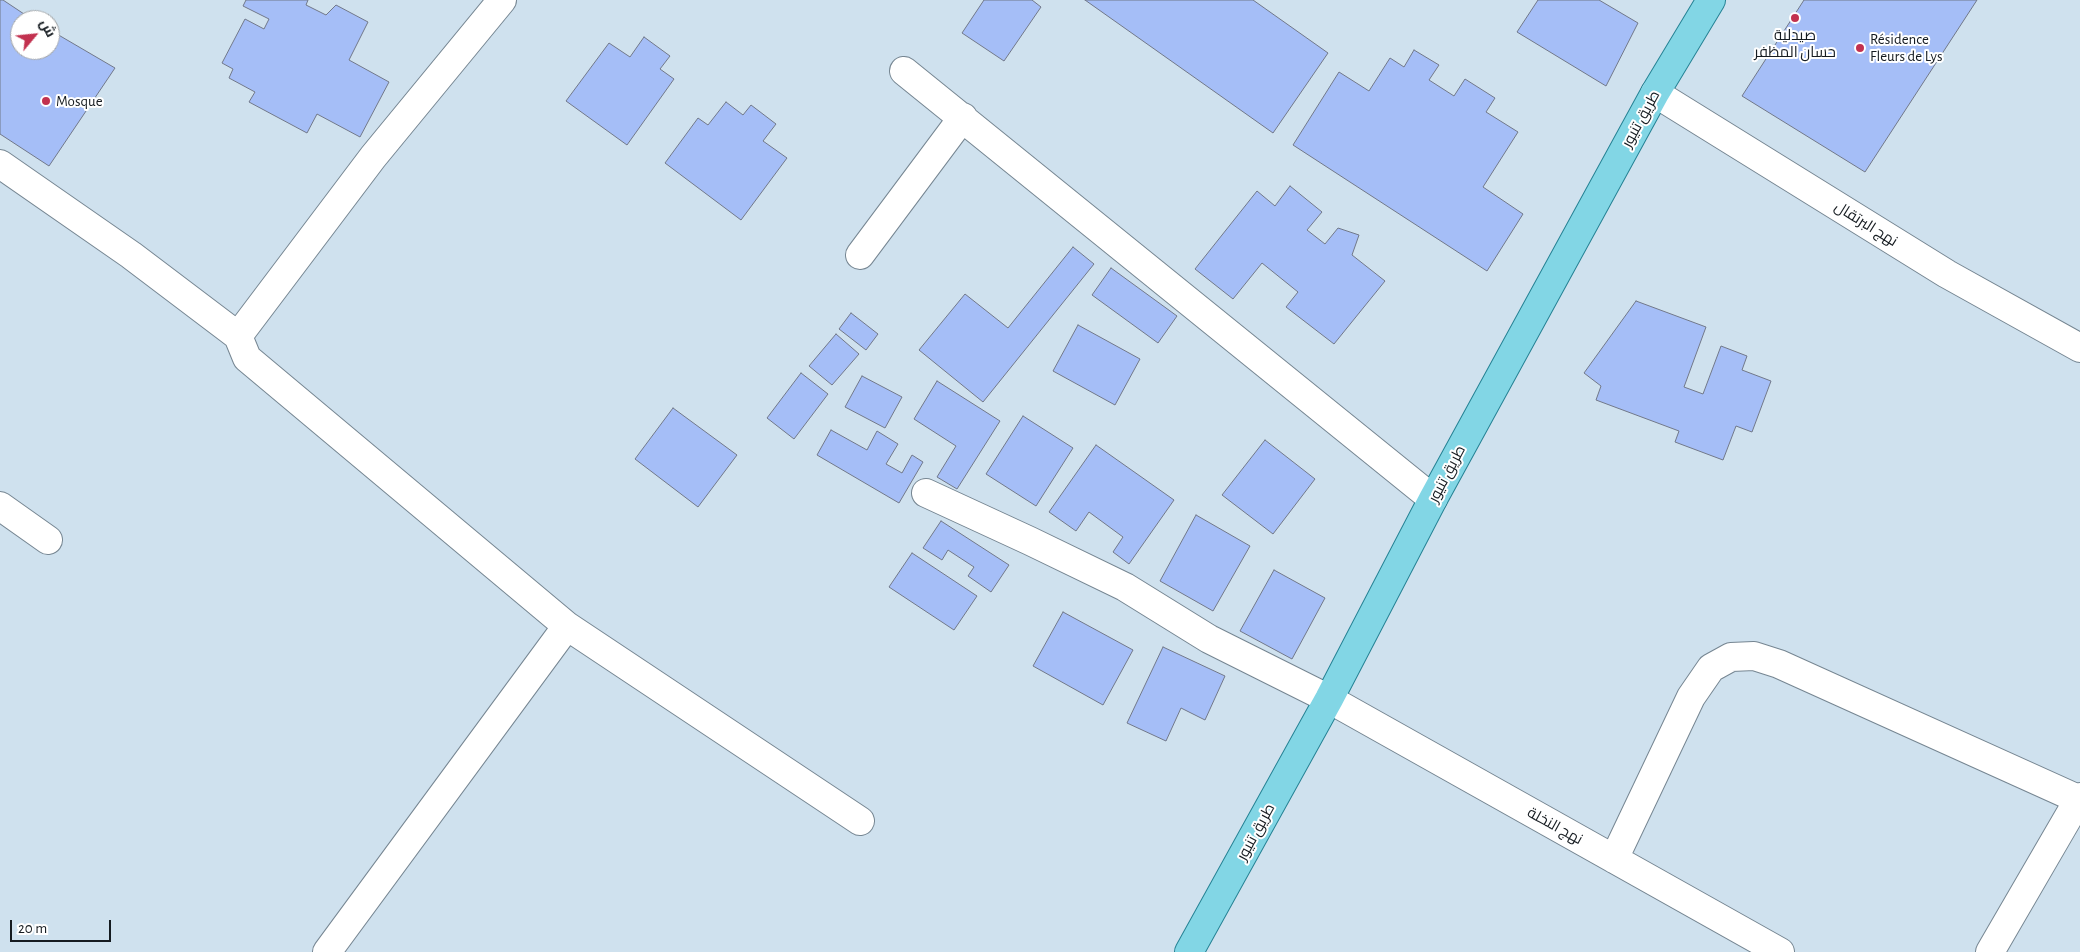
<!DOCTYPE html>
<meta charset="utf-8">
<style>
body{margin:0}
#map{position:relative;width:2080px;height:952px;overflow:hidden;background:#cfe1ee;font-family:"Alegreya Sans",Cairo,sans-serif}
canvas{display:block}
.north{position:absolute;left:10px;top:10px;width:50px;height:50px;box-sizing:border-box;background:#fff;border:1px solid #a1a4a6;border-radius:50%;rotate:62deg;font-size:14px;font-weight:700;line-height:20px;text-align:center;color:#151b20}
.north::after{content:'';display:block;margin:auto;width:18px;height:22px;background:#c2314f;clip-path:polygon(50% 0,100% 100%,50% 72%,0 100%)}
.scale{position:absolute;left:10px;top:920px;width:101px;height:22px;box-sizing:border-box;border:2px solid #151b20;border-top:0;padding-left:6px;font-size:15px;line-height:18px;white-space:nowrap;color:#151b20;-webkit-text-stroke:4px #fff;paint-order:stroke}
</style>
<div id="map">
<canvas width="2080" height="952"></canvas>
<div class="north">ش</div>
<div class="scale">20 m</div>
</div>
<script>
const c = document.querySelector('canvas').getContext('2d');
c.lineJoin = 'round';
function paint(path, color) { c.fillStyle = color; c.fill(path, 'evenodd'); }
const shape = rows => new Path2D(rows.map(r => 'M' + r).join(''));
function strokePath(path, color, width, dash) { c.strokeStyle = color; c.lineWidth = width; c.lineCap = dash ? 'butt' : 'round'; c.setLineDash(dash || []); c.stroke(path); }
function label(font, color, halo, rows, align = 'center') {
  c.font = font + ' "Alegreya Sans",Cairo,sans-serif'; c.lineWidth = 4; c.setLineDash([]); c.textBaseline = 'middle'; c.strokeStyle = halo; c.fillStyle = color; for (const [text, x, y, turn = 0] of rows) {
    c.save(); c.translate(x, y); c.rotate((+turn || 0) * Math.PI / 180); c.textAlign = isNaN(turn) ? turn : align; if (halo) c.strokeText(text, 0, 0); c.fillText(text, 0, 0); c.restore();
  }
}
const building = shape([
 [0,0,3,0,33,20,20,20,20,50,50,50,50,30,115,68,49,166,0,134,0,0],
 [246,0,308,0,306,5,326,15,336,5,368,22,349,60,389,82,360,137,317,114,307,133,249,102,255,92,229,78,233,69,222,63,245,19,264,29,269,19,243,6,246,0],
 [984,0,1032,0,1041,7,1004,61,962,33,984,0],
 [1085,0,1253,0,1328,53,1273,133,1085,0],
 [1538,0,1599,0,1638,23,1606,86,1517,32,1538,0],
 [1804,0,1977,0,1865,172,1742,96,1804,0],
 [644,37,670,56,660,69,674,79,627,145,566,101,609,43,630,57,644,37],
 [1414,50,1439,65,1429,80,1454,96,1465,79,1495,98,1486,112,1518,132,1483,187,1523,214,1487,271,1293,145,1339,72,1369,91,1390,58,1404,67,1414,50],
 [726,102,743,115,751,105,776,124,763,141,787,158,741,220,665,163,698,118,708,125,726,102],
 [1290,186,1322,212,1307,230,1325,244,1338,228,1359,235,1352,255,1385,281,1334,344,1286,307,1298,292,1262,263,1233,299,1195,269,1257,191,1275,206,1290,186],
 [1073,247,1094,264,983,402,919,350,965,294,1008,328,1073,247],
 [1111,268,1177,316,1158,343,1092,295,1111,268],
 [1636,301,1706,327,1684,387,1703,394,1721,346,1747,356,1742,370,1771,381,1752,432,1736,426,1723,460,1675,442,1679,431,1596,400,1601,386,1584,373,1636,301],
 [851,313,878,334,866,350,839,329,851,313],
 [1078,325,1140,359,1115,405,1053,371,1078,325],
 [836,334,859,354,832,385,809,366,836,334],
 [801,373,828,394,794,439,767,418,801,373],
 [862,376,902,397,885,428,845,407,862,376],
 [937,381,1000,421,957,489,937,477,956,446,914,419,937,381],
 [673,408,737,455,698,507,635,459,673,408],
 [1023,416,1073,448,1036,506,986,474,1023,416],
 [831,430,867,450,877,431,898,444,886,464,902,473,912,455,923,462,899,503,817,455,831,430],
 [1265,440,1315,479,1273,534,1222,495,1265,440],
 [1096,445,1174,500,1129,564,1113,552,1123,537,1089,512,1076,531,1049,512,1096,445],
 [1196,515,1250,546,1213,611,1160,581,1196,515],
 [941,521,1009,565,991,592,968,576,974,567,948,550,942,560,923,548,941,521],
 [912,553,977,596,954,630,889,587,912,553],
 [1274,570,1325,598,1292,659,1240,631,1274,570],
 [1063,612,1133,650,1103,705,1033,666,1063,612],
 [1163,647,1225,676,1205,720,1181,708,1166,741,1127,723,1163,647]
]);
const minor = shape([
 [904,71,1433,499],
 [1655,93,1947,274,2080,348],
 [0,164,131,255,238,336,247,358,567,626,860,821],
 [860,255,963,117],
 [238,336,373,157,502,0],
 [926,493,1030,541,1125,587,1209,639,1329,699,1780,952],
 [0,506,48,540],
 [1614,859,1691,697,1711,668,1731,657,1754,656,1779,664,2078,799],
 [327,952,567,626],
 [1990,952,2080,797]
]);
const major = shape([
 [1189,952,1329,699,1433,499,1655,93,1711,0]
]);
const markers = [
 [1795,18,5,"#c2314f"],
 [1860,48,5,"#c2314f"],
 [46,101,5,"#c2314f"]
];
const poiNames = [
 ["صيدلية",1795,35,"center"],
 ["حسان المظفر",1795,52,"center"],
 ["Résidence",1870,39],
 ["Fleurs de Lys",1870,56],
 ["Mosque",56,101]
];
const streetNames = [
 ["طريق تنيور",1641,119,-61],
 ["نهج البرتقال",1866,224,32],
 ["طريق تنيور",1447,474,-62],
 ["نهج النخلة",1555,826,29],
 ["طريق تنيور",1256,832,-61]
];
paint(building, '#a5bef7');
strokePath(building, '#717889', 1);
strokePath(minor, '#768692', 30);
strokePath(major, '#258294', 30);
strokePath(minor, '#fff', 28);
strokePath(major, '#82d6e5', 28);
for (const [x, y, r, color] of markers) { const dot = new Path2D(); dot.arc(x, y, r, 0, 2 * Math.PI); c.fillStyle = color; c.fill(dot); strokePath(dot, '#fff', 2); }
label('15px', '#151b20', '#fff', poiNames, 'left');
label('15px', '#151b20', '#fff', streetNames);
</script>
